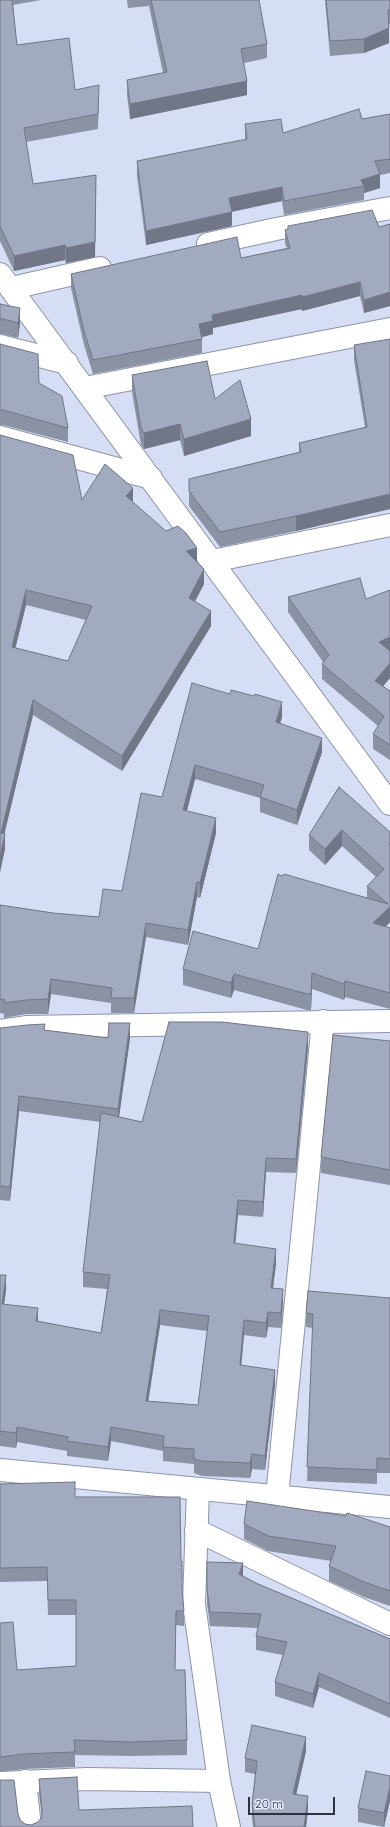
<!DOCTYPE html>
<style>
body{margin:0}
#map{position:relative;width:390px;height:1827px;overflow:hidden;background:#d6def5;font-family:Quicksand,sans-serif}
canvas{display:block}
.scale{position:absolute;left:248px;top:1797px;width:87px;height:18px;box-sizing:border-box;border:2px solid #2d3139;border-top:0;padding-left:5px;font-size:12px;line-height:14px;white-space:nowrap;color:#2d3139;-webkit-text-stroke:3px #e4ebfe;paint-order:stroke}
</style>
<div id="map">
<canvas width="390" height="1827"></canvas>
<div class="scale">20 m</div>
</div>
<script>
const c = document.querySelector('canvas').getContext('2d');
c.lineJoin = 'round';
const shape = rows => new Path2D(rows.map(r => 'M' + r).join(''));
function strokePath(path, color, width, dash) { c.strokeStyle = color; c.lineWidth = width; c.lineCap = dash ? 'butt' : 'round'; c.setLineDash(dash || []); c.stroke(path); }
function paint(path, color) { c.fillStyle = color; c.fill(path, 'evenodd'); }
const minor = shape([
 [208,244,276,229,390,208],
 [12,288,100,268],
 [0,346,67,363],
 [85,388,390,329],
 [0,437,151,478],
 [212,561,390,525],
 [0,1031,26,1027,390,1021],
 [277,1497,323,1021],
 [196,1530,390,1624],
 [25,1781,30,1827],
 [0,1783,87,1779,219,1781]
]);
const tertiary = shape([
 [0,274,390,804],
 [0,1470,390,1507],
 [198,1489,194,1604,219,1781,229,1827]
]);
const wall = shape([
 [0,0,41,0,13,5,17,45,75,90,99,100,98,129,26,142,33,184,96,189,95,257,66,263,65,260,14,271,0,241],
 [127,0,259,0,267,44,267,58,244,63,247,95,130,119,127,95,127,80,163,73,149,6,128,8],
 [325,0,390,0,390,24,389,24,389,43,364,53,330,56],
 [390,114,390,173,380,175,380,188,364,193,364,200,284,215,282,201,232,212,232,226,146,245,137,176,137,161,245,140,245,124,283,133],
 [390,224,390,306,364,313,360,296,302,311,302,309,213,328,213,334,202,337,202,353,93,374,84,345,71,288,71,274,241,258,287,248,285,244,285,230,288,229,288,226,379,227],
 [0,304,20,323,18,338,3,334,0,334],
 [0,344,39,383,68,428,68,442,3,425,0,425],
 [354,345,390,509,296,531,220,547,189,506,189,479,299,452,299,443,365,427,354,360],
 [132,375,215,399,251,436,184,456,180,440,144,449,141,445,132,392],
 [0,435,82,500,133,502,197,562,204,584,195,601,211,626,122,771,33,715,4,834,5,849,0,872],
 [26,605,86,620,68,661,15,648],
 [288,597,366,599,390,678,383,686,390,691,390,760,373,749,373,734,378,726,322,679,322,664,323,662,288,612],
 [192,683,282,717,280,723,322,752,297,825,260,812,260,798,195,779,187,811,216,833,200,898,197,897,188,945,146,937,134,1013,111,1013,111,1003,51,994,48,1014,26,1014,4,1018,4,1014,0,1013,0,905,53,913,99,917,122,891,162,797],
 [339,787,390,832,390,922,386,927,390,928,390,1009,345,997,344,1000,312,989,311,1010,307,1010,234,990,231,998,183,985,183,969,258,949,282,876,367,898,367,886,376,877,342,846,325,865,309,850,309,835],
 [0,1028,45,1030,108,1038,130,1038,119,1117,142,1122,308,1047,296,1173,266,1172,263,1217,238,1215,235,1243,276,1264,273,1288,283,1303,281,1328,268,1327,266,1338,244,1335,241,1365,275,1385,265,1470,252,1469,250,1478,202,1476,194,1473,194,1464,163,1461,163,1451,111,1441,108,1461,67,1456,67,1451,17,1442,16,1448,0,1446,0,1275,6,1290,4,1305,38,1321,101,1333,107,1289,83,1287,83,1272,100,1122,19,1111,10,1201,0,1200],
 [160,1325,207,1331,198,1405,148,1401],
 [390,1041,390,1185,321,1173,321,1157],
 [390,1298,390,1473,377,1473,377,1484,307,1481,313,1328,306,1327,306,1313],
 [0,1484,75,1497,181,1561,182,1575,182,1592,184,1611,184,1626,176,1625,175,1670,187,1740,187,1755,131,1756,75,1755,75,1767,24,1769,0,1772,0,1623,17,1670,76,1666,76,1615,48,1615,47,1581,0,1582],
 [244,1524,390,1527,390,1606,364,1597,329,1581,329,1566,331,1561,268,1551,244,1539],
 [243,1576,258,1584,390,1639,390,1718,319,1687,313,1708,275,1696,275,1682,283,1655,256,1650,256,1636,258,1628,210,1626,207,1603,207,1589],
 [306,1751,296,1795,308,1810,306,1827,253,1827,252,1818,252,1804,255,1774,245,1772,245,1758],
 [39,1779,79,1810,193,1827,0,1827,18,1814,20,1820,25,1824,31,1825,38,1822,42,1817,39,1794],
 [390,1801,384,1827,358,1822,358,1808]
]);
const shadedWall = shape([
 [389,28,389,43,364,53,364,39],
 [247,81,247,95,130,119,130,104],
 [380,174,380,188,364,193,364,186,361,180],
 [96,175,95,257,66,263,66,248],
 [282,187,282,201,229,212,229,198],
 [232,212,232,226,146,245,146,231],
 [65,245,65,260,14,271,14,256],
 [360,282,360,296,302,311,302,297],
 [390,292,390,306,364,313,364,300],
 [302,295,302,309,213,328,213,334,199,338,199,324,212,315],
 [20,308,20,323,18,338,18,323],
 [251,419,251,436,184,456,184,439],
 [180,424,180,440,144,449,144,433],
 [133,488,133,503,126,496],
 [390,494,390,509,296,531,296,516],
 [197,548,197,562,186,551],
 [204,569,204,584,189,613,189,598],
 [26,590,26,605,12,662,12,647],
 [211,611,211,626,122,771,122,756],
 [390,637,390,652,379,642],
 [390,663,390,678,375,696,375,681],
 [33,700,33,715,1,848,1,833],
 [282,702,282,717,276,737,276,722],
 [322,738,322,752,297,825,297,810],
 [195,765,195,779,183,825,183,810],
 [216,818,216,833,200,898,200,883],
 [342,830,342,846,325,865,325,849],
 [5,834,5,849,0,872,0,857],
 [197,882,197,897,188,945,188,930],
 [390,907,390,922,373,939,373,923],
 [146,923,146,937,134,1013,134,998],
 [312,973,312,989,311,1010,311,994],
 [234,974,234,990,231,998,231,983],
 [51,979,51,994,48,1014,48,999],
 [345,981,345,997,344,1000,344,984],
 [130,1023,130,1038,118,1124,118,1109],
 [308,1032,308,1047,296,1173,296,1159],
 [19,1096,19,1111,10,1201,10,1187],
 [266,1158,266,1172,263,1217,263,1202],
 [238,1200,238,1215,234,1258,234,1243],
 [276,1249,276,1264,271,1302,271,1288],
 [6,1275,6,1290,2,1319,2,1304],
 [283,1289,283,1303,281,1328,281,1313],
 [38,1308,38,1323,36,1321],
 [160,1310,160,1325,146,1416,146,1401],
 [268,1312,268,1327,266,1338,266,1323],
 [244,1320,244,1335,240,1380,240,1365],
 [275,1370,275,1385,265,1470,265,1456],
 [17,1427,17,1442,16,1448,16,1433],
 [111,1427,111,1441,108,1461,108,1447],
 [252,1454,252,1469,250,1478,250,1463],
 [243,1563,243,1577,239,1574],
 [319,1673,319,1687,313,1708,313,1694],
 [306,1737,306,1751,293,1808,293,1794],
 [390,1787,390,1801,384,1827,384,1813],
 [308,1796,308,1810,306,1827,304,1827]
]);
const building = shape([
 [0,0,12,0,17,45,69,38,75,90,99,85,98,114,24,128,33,184,96,175,95,242,66,248,65,245,14,256,0,226,0,0],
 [151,0,259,0,267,44,241,49,247,81,130,104,127,80,167,72,151,0],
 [326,0,390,0,390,10,388,10,389,28,364,39,330,41,326,0],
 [359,109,362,119,390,114,390,159,375,161,380,174,361,180,364,186,284,201,282,187,229,198,232,212,146,231,137,161,247,139,245,124,281,119,283,133,359,109],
 [372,210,379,227,390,224,390,292,364,300,360,282,302,297,302,295,212,315,213,321,199,324,202,339,93,360,84,331,71,274,237,237,241,258,290,248,285,230,288,229,288,226,372,210],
 [0,304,20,308,18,323,3,319,0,319,0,304],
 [390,339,390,494,296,516,220,532,189,491,189,479,301,452,299,443,367,427,354,345,390,339],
 [0,344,38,354,39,383,62,396,68,428,3,410,0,410,0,344],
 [207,361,215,399,240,380,251,419,184,439,180,424,144,433,141,428,132,375,207,361],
 [0,435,73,455,82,500,105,464,133,488,126,496,166,531,178,526,186,533,197,548,186,551,204,569,189,598,211,611,122,756,33,700,1,833,5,834,0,857,0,435],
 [26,590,92,606,68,661,12,647,26,590],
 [360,578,366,599,390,590,390,637,379,642,390,651,390,663,375,681,390,691,390,745,373,734,384,716,322,664,329,655,288,597,360,578],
 [192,683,230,694,231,690,254,696,255,694,282,702,276,722,322,738,297,810,260,797,264,785,195,765,183,810,216,818,200,883,197,882,188,930,146,923,134,998,111,998,112,988,51,979,48,999,26,1000,4,1003,5,1000,0,999,0,905,53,913,99,917,103,889,122,891,141,793,162,797,192,683],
 [339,787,390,832,390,843,389,844,390,845,390,907,373,923,390,928,390,993,345,981,344,984,312,973,311,994,307,994,234,974,231,983,183,969,193,931,258,949,278,874,282,876,284,874,388,904,367,886,384,869,342,830,325,849,309,835,339,787],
 [169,1022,222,1022,308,1032,296,1159,266,1158,263,1202,238,1200,234,1243,276,1249,271,1288,283,1289,281,1313,268,1312,266,1323,244,1320,240,1365,275,1370,265,1456,252,1454,250,1463,202,1461,194,1459,194,1449,163,1447,164,1436,111,1427,108,1447,67,1441,68,1437,17,1427,16,1433,0,1431,0,1275,6,1275,2,1304,38,1308,36,1321,101,1333,110,1275,83,1272,101,1113,142,1122,169,1022],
 [160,1310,209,1316,198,1405,146,1401,160,1310],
 [109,1023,130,1023,118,1109,19,1096,10,1187,0,1186,0,1028,27,1025,45,1024,44,1030,108,1038,109,1023],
 [333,1035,390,1041,390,1170,321,1157,333,1035],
 [308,1291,390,1298,390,1459,377,1458,377,1470,307,1467,313,1314,306,1313,308,1291],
 [75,1482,75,1497,180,1497,181,1561,182,1561,182,1589,184,1611,176,1611,175,1670,185,1670,187,1740,131,1742,74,1740,75,1752,24,1754,0,1757,0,1623,13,1622,17,1670,76,1666,76,1600,48,1600,47,1567,0,1568,0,1484,75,1482],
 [247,1501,346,1516,347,1513,390,1527,390,1591,364,1582,329,1566,336,1546,268,1536,244,1524,247,1501],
 [207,1562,243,1563,239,1574,258,1584,390,1639,390,1704,319,1673,313,1694,275,1682,287,1642,256,1636,261,1614,210,1612,207,1589,207,1562],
 [252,1725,306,1737,293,1794,308,1796,304,1827,255,1827,252,1804,257,1761,245,1758,252,1725],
 [366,1771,390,1776,390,1787,384,1813,358,1808,366,1771],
 [77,1777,79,1810,192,1806,193,1827,0,1827,0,1780,14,1780,18,1814,20,1820,25,1824,31,1825,38,1822,42,1817,42,1811,39,1779,77,1777]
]);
strokePath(minor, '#8d95aa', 24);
strokePath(tertiary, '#8d95aa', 24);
strokePath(minor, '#fff', 22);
strokePath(tertiary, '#fff', 22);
paint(wall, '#8b92a4');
paint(shadedWall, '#717786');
paint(building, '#a2aabf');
strokePath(building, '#717786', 1);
</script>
